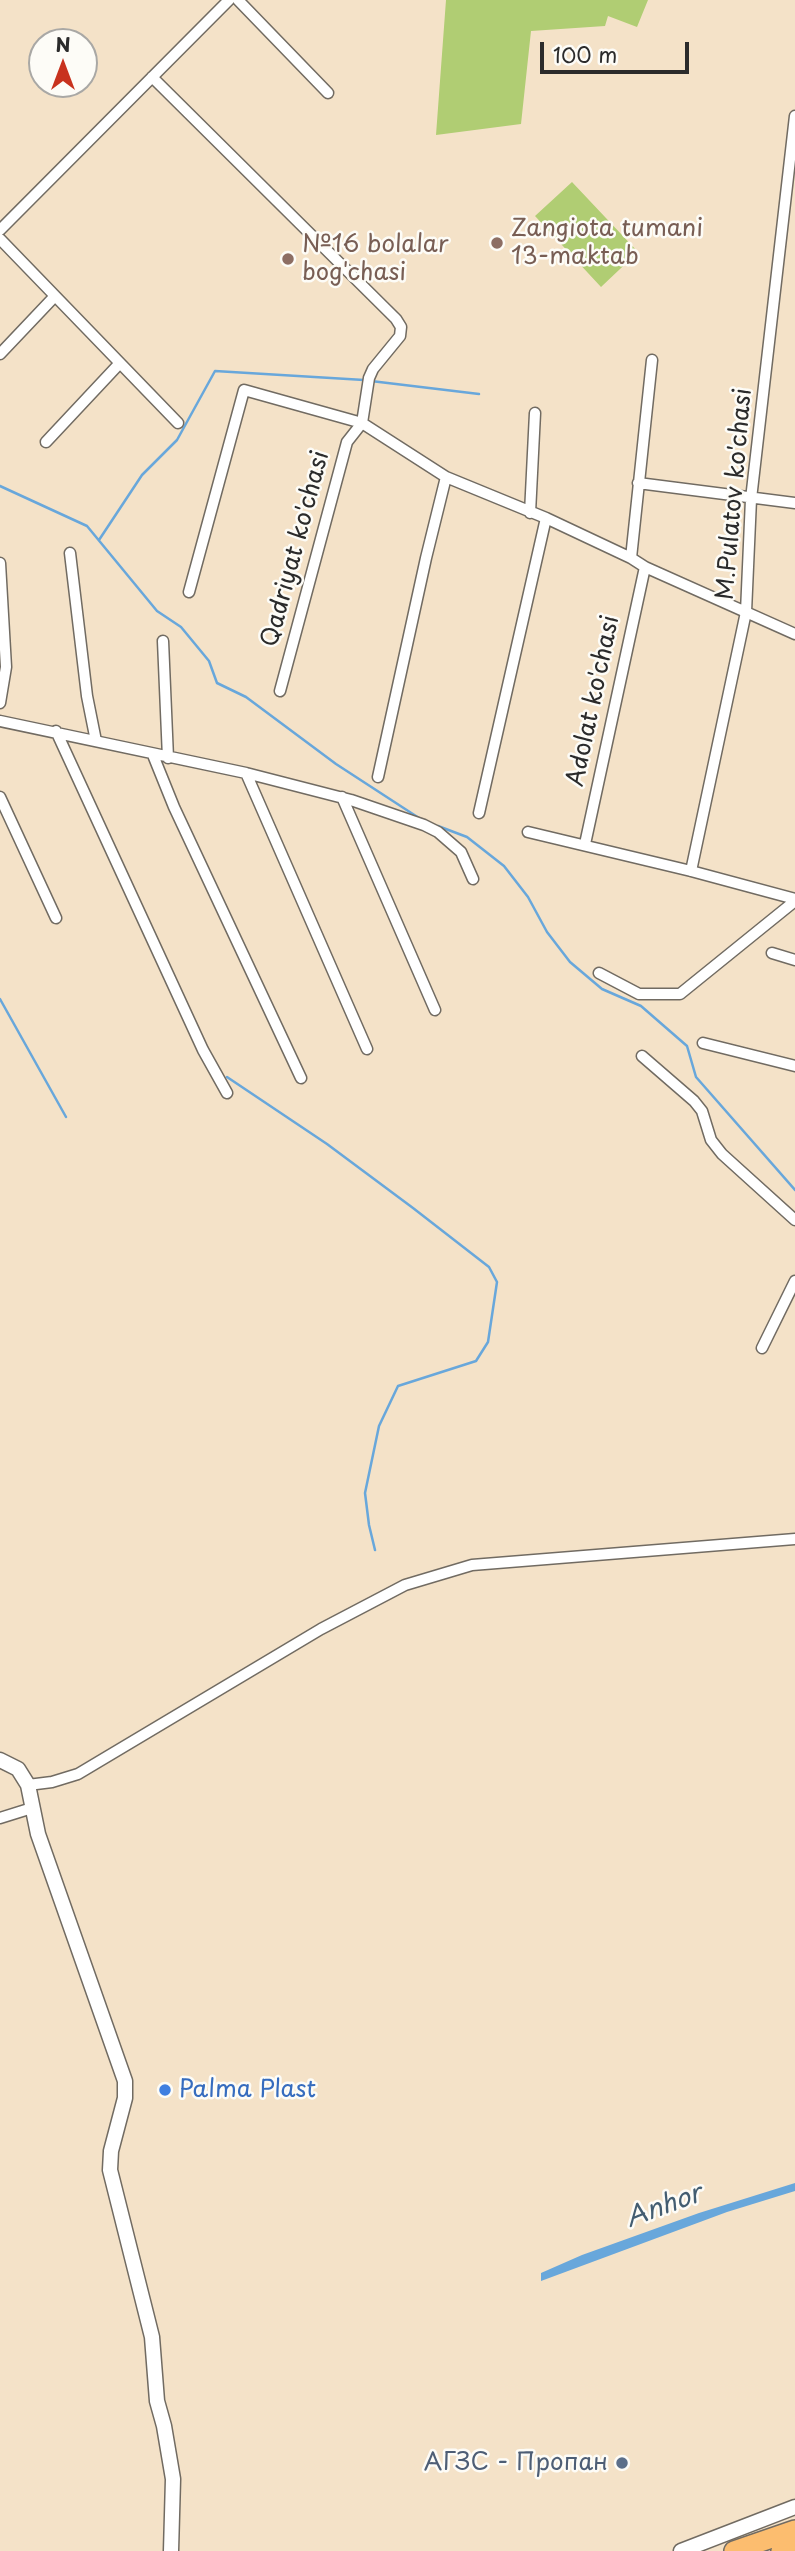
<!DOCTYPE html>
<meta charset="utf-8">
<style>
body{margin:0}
#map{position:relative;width:795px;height:2551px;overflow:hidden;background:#f4e2c8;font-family:"Playpen Sans",sans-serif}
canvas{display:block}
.north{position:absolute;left:28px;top:28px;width:70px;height:70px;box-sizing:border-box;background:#fdfcf7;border:2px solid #a9a8a5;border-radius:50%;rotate:0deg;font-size:19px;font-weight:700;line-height:28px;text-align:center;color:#2b2b2b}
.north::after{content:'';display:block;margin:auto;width:24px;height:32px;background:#c8321e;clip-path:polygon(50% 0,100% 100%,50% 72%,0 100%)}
.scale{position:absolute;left:540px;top:42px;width:149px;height:32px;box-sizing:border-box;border:4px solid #2b2b2b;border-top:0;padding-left:9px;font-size:21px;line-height:24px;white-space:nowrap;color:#2b2b2b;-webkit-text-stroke:5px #fdfcf7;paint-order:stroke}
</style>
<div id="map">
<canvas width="795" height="2551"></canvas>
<div class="north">N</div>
<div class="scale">100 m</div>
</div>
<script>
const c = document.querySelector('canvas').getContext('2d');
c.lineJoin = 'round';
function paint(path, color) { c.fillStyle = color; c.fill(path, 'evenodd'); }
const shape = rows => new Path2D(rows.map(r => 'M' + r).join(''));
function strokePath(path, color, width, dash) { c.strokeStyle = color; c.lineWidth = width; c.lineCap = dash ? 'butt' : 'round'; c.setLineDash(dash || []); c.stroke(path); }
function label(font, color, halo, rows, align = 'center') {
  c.font = font + ' "Playpen Sans",sans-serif'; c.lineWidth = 5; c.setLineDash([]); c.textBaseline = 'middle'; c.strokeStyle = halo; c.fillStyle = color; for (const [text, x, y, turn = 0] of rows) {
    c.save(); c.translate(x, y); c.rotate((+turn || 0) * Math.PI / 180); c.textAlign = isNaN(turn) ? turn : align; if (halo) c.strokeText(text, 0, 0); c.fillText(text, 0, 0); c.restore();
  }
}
const green = shape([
 [446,0,648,0,637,27,608,16,605,26,531,31,521,124,436,135],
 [572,182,638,252,601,287,535,216]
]);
const water = shape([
 [795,2183,795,2191,727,2212,541,2281,541,2273,582,2255,699,2213]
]);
const stream = shape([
 [371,381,479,394],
 [0,486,87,526,157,611,181,627,209,661,217,683,246,697,336,764,419,818],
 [99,540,142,475,177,440,215,371,364,380],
 [438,826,467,837,504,866,528,897,547,932,570,962,602,989,641,1006,687,1046,696,1077,795,1190],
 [0,999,66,1117],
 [227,1077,327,1144,413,1208,489,1267,497,1282,488,1342,476,1361,398,1386,379,1426,365,1493,369,1525,375,1550]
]);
const minor = shape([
 [238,0,328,93],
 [152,77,396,319,401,327,400,336,373,369,369,378,362,423,347,442,280,691],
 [0,230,229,0],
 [0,239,178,423],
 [0,354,55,296],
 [46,442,120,363],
 [638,483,795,503],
 [530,513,535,413],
 [70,553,87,696,96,741],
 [631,558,652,360],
 [0,563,6,667,0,703],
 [189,592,244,390,362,423,446,477,546,518,631,558,645,567,795,634],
 [163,641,168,758],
 [0,721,246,773,351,800,424,825,438,832,461,852,473,879],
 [56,731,203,1050,227,1093],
 [153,755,174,807,301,1078],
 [246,773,367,1049],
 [378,777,426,558,446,477],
 [0,797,56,918],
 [342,797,435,1010],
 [479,813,546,518],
 [528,832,691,871,795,899],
 [585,844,645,567],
 [691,871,746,612,751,499,795,116],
 [772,953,795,960],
 [599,973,639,994,680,994,795,901],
 [703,1043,795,1066],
 [642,1056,694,1101,702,1111,711,1140,722,1154,795,1220],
 [762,1348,795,1281],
 [28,1785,52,1782,78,1774,321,1629,405,1585,472,1565,795,1539],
 [0,1818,32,1808]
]);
const tertiary = shape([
 [0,1760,18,1769,28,1785,38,1834,125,2081,125,2098,111,2151,110,2170,152,2337,157,2401,164,2426,173,2479,171,2551],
 [681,2551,795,2507]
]);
const trunk = shape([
 [734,2551,795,2530],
 [781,2551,795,2546]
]);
const markers = [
 [497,243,7,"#8d6e63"],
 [288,259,7,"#8d6e63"],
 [165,2090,7,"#3f7fe0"],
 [622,2463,7,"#5c6f8a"]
];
const educationNames = [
 ["Zangiota tumani",511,229],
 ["13-maktab",511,257],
 ["№16 bolalar",302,245],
 ["bog'chasi",302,273]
];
const streetNames = [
 ["M.Pulatov ko'chasi",735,494,-85],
 ["Qadriyat ko'chasi",296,549,-75],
 ["Adolat ko'chasi",594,701,-78]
];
const shopNames = [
 ["Palma Plast",179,2090]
];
const serviceNames = [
 ["АГЗС - Пропан",608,2463]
];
const waterNames = [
 ["Anhor",664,2207,-20]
];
paint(green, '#b0cd73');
paint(water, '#68a7db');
strokePath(stream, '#68a7db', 2.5);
strokePath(minor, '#716b62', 13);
strokePath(tertiary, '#716b62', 17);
strokePath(trunk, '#716b62', 22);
strokePath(minor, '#fff', 10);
strokePath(tertiary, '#fff', 14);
strokePath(trunk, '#fcbd6f', 19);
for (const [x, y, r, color] of markers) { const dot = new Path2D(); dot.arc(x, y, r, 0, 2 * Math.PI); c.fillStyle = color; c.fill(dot); strokePath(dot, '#fdfcf7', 2.5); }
label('24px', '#785e54', '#fdfcf7', educationNames, 'left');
label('24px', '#2b2b2b', '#fdfcf7', streetNames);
label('24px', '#366cbe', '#fdfcf7', shopNames, 'left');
label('24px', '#4e5e75', '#fdfcf7', serviceNames, 'right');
label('italic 26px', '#435d71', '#fdfcf7', waterNames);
</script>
